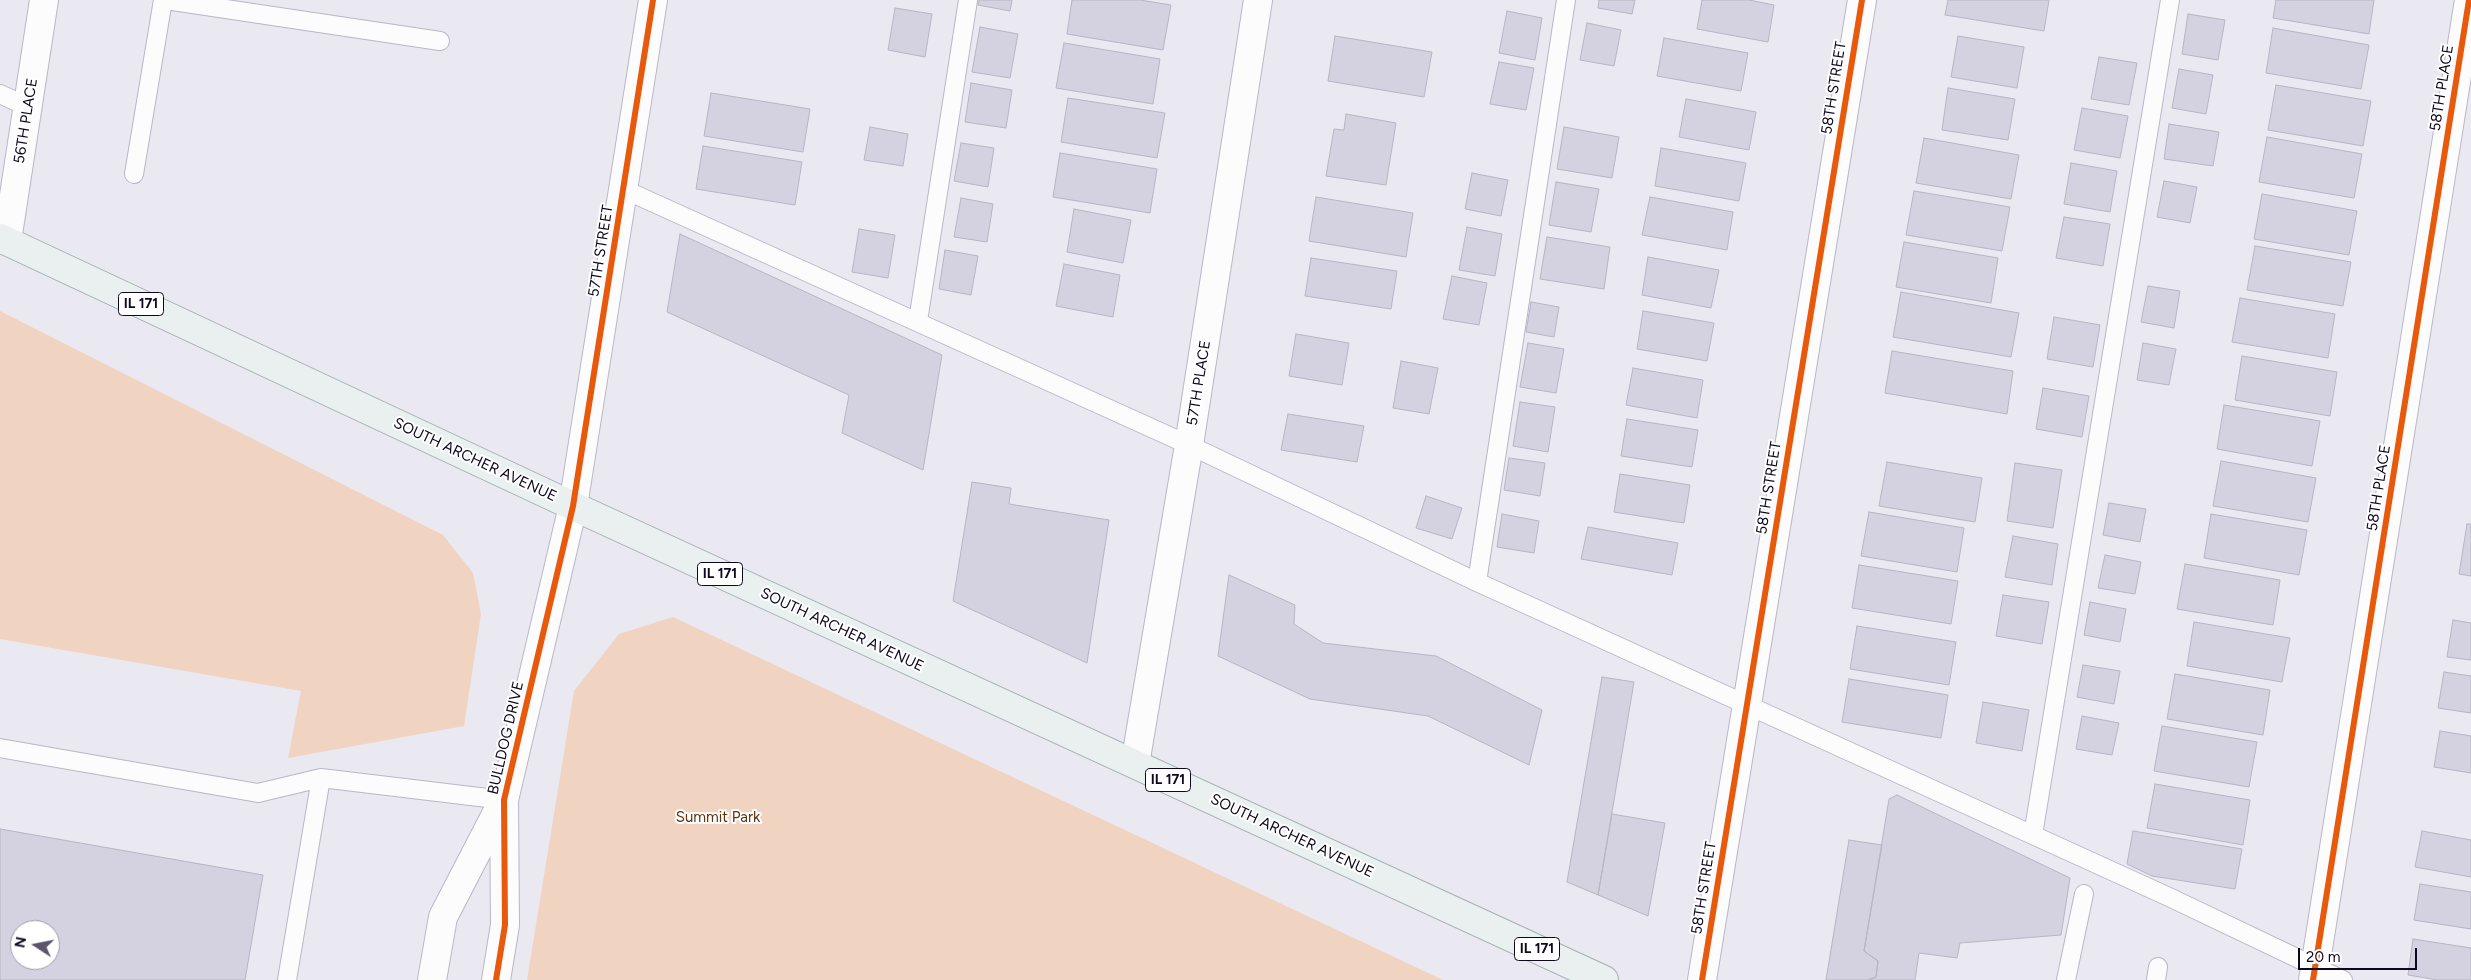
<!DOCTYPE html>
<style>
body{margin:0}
#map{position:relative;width:2471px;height:980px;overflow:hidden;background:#eae8f0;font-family:Figtree,sans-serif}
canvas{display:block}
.north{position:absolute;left:10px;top:920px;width:50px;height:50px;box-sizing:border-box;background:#fff;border:1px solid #9f9ca5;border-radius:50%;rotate:281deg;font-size:14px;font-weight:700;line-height:20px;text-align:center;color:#0e071f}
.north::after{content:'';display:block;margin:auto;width:18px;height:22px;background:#5b5668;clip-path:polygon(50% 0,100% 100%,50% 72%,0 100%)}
.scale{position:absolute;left:2298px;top:948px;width:119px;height:22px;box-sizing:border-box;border:2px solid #0e071f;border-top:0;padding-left:6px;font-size:15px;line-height:18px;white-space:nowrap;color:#0e071f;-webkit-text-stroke:4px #fff;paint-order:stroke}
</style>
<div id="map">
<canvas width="2471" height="980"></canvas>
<div class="north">N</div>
<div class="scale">20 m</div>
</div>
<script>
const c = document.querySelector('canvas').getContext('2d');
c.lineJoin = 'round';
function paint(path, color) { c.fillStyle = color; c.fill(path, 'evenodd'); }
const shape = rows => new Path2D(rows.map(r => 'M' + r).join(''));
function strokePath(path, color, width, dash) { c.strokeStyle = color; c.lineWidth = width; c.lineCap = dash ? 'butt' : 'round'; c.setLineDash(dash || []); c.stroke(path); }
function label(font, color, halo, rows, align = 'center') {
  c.font = font + ' Figtree,sans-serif'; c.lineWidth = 4; c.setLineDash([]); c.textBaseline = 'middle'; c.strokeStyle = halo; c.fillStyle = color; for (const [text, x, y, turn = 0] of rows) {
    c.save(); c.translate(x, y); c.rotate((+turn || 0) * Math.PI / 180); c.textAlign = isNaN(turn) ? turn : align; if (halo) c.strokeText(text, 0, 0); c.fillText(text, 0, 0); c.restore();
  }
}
const green = shape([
 [0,311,443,535,473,573,481,614,464,726,288,758,301,691,0,639],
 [673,617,1443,980,527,980,574,691,619,634]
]);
const building = shape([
 [979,0,1012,0,1010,11,978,5,979,0],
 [1072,0,1140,0,1171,5,1163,50,1067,34,1072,0],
 [1599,0,1635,0,1632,14,1598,8,1599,0],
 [1702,0,1749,0,1774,5,1768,42,1697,29,1702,0],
 [1948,0,2049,0,2044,31,1945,15,1948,0],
 [2276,0,2374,0,2369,34,2273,18,2276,0],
 [895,8,932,14,925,57,888,50,895,8],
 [1507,11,1542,18,1535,60,1499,53,1507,11],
 [2188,14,2225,20,2218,60,2182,54,2188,14],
 [1587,23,1621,30,1614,66,1580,60,1587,23],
 [980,27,1018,34,1010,78,972,72,980,27],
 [2273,28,2369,45,2361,89,2266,73,2273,28],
 [1335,36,1432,52,1424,97,1328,81,1335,36],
 [1958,36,2024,47,2017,88,1951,77,1958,36],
 [1664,38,1748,53,1741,91,1657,76,1664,38],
 [1064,43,1160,59,1153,104,1056,88,1064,43],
 [2099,57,2137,63,2129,105,2091,99,2099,57],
 [1499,62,1534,68,1526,110,1490,104,1499,62],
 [2179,69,2213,75,2206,114,2172,108,2179,69],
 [971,83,1012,90,1006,128,965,122,971,83],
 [2276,85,2371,101,2363,146,2268,130,2276,85],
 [1948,88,2015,99,2008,140,1942,130,1948,88],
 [711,93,810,109,803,152,704,136,711,93],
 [1068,98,1165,113,1157,158,1061,142,1068,98],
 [1686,99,1756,112,1749,150,1679,137,1686,99],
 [2082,108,2128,116,2120,158,2074,150,2082,108],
 [1346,114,1396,123,1386,185,1326,176,1334,129,1344,130,1346,114],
 [2169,124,2219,132,2213,166,2164,159,2169,124],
 [870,127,908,134,903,166,864,160,870,127],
 [1564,127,1619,137,1612,178,1557,169,1564,127],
 [2267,137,2362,154,2354,198,2259,182,2267,137],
 [1924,138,2019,155,2011,199,1916,183,1924,138],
 [961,143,994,148,988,187,954,181,961,143],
 [703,146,802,162,795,205,696,189,703,146],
 [1661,148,1746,163,1739,201,1655,186,1661,148],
 [1060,153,1157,169,1150,213,1053,197,1060,153],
 [2071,163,2117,171,2110,212,2064,204,2071,163],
 [1472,173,1508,180,1501,216,1465,209,1472,173],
 [2164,181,2197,187,2190,223,2157,217,2164,181],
 [1556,182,1599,189,1591,232,1549,225,1556,182],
 [1914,191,2010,207,2002,251,1906,235,1914,191],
 [2262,194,2357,211,2349,255,2254,239,2262,194],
 [1316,197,1413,213,1406,257,1309,241,1316,197],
 [1650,197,1733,212,1727,250,1642,235,1650,197],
 [961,198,993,204,987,242,954,237,961,198],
 [1074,209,1131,220,1123,263,1067,252,1074,209],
 [2064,217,2110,224,2103,266,2056,258,2064,217],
 [1467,227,1502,234,1495,276,1459,270,1467,227],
 [859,229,895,235,888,278,852,272,859,229],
 [680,234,942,355,923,470,842,433,849,395,667,312,680,234],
 [1547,237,1610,247,1604,289,1540,279,1547,237],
 [1904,242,1998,258,1991,303,1896,287,1904,242],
 [2255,246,2351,262,2343,306,2247,290,2255,246],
 [945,250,978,256,971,295,939,289,945,250],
 [1648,257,1719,270,1711,308,1642,295,1648,257],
 [1311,258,1397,271,1391,309,1305,296,1311,258],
 [1064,264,1120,275,1113,317,1056,306,1064,264],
 [1452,276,1487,283,1479,325,1443,319,1452,276],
 [2148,286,2180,291,2174,328,2141,322,2148,286],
 [1901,292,2019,313,2011,357,1893,337,1901,292],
 [2240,298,2335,314,2328,358,2232,342,2240,298],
 [1531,302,1559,307,1554,337,1526,332,1531,302],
 [1643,311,1714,323,1707,361,1637,349,1643,311],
 [2054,317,2100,325,2093,367,2047,359,2054,317],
 [1296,334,1349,343,1342,385,1289,376,1296,334],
 [1528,343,1564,349,1556,393,1520,387,1528,343],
 [2143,343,2176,349,2169,385,2137,380,2143,343],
 [1892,351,2013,371,2007,414,1885,393,1892,351],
 [2242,356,2337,372,2330,416,2235,400,2242,356],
 [1401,361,1438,368,1429,414,1393,408,1401,361],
 [1633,368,1703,380,1697,418,1626,405,1633,368],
 [2043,388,2089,396,2082,437,2036,429,2043,388],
 [1520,402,1555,407,1548,452,1513,446,1520,402],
 [2224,405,2320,421,2312,466,2217,449,2224,405],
 [1288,414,1364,426,1357,462,1281,450,1288,414],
 [1627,419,1698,430,1692,467,1621,456,1627,419],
 [1509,458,1545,463,1540,496,1504,490,1509,458],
 [2221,461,2316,478,2308,522,2213,506,2221,461],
 [1887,462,1982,478,1975,522,1879,506,1887,462],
 [2015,463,2062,470,2053,528,2007,521,2015,463],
 [1620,474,1690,485,1684,523,1614,512,1620,474],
 [972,482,1011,488,1009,504,1109,520,1087,663,953,601,972,482],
 [1426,496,1462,508,1452,539,1416,528,1426,496],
 [2109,503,2146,509,2140,542,2103,535,2109,503],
 [1869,512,1964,528,1957,572,1861,556,1869,512],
 [1502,514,1539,521,1534,553,1497,547,1502,514],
 [2211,514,2307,530,2299,575,2204,558,2211,514],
 [2467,524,2471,524,2471,576,2459,574,2467,524],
 [1588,527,1678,543,1672,575,1581,559,1588,527],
 [2013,536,2058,544,2052,585,2005,577,2013,536],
 [2105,555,2141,562,2135,594,2098,588,2105,555],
 [2185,564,2280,580,2273,625,2177,609,2185,564],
 [1859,565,1958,581,1951,624,1852,608,1859,565],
 [1229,575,1295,605,1294,624,1323,643,1436,656,1542,710,1529,765,1428,716,1310,699,1218,656,1229,575],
 [2003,595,2049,602,2042,644,1996,636,2003,595],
 [2090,602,2126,609,2120,642,2084,635,2090,602],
 [2453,620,2471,623,2471,660,2447,657,2453,620],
 [2194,622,2290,638,2282,682,2187,666,2194,622],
 [1857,626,1956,642,1949,685,1850,669,1857,626],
 [2083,665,2120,671,2114,704,2077,697,2083,665],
 [2444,672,2471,676,2471,713,2438,708,2444,672],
 [2175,674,2270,690,2263,735,2167,719,2175,674],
 [1602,677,1634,682,1598,895,1567,882,1602,677],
 [1849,679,1948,695,1941,738,1842,722,1849,679],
 [1983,702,2029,710,2022,751,1976,743,1983,702],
 [2082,716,2119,723,2112,755,2076,749,2082,716],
 [2162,726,2257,742,2249,787,2154,771,2162,726],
 [2440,731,2471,736,2471,773,2434,767,2440,731],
 [2155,784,2250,800,2243,845,2147,828,2155,784],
 [1897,795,2070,878,2061,935,1960,943,1957,958,1919,953,1915,980,1868,980,1876,977,1878,961,1864,951,1889,799,1897,795],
 [1612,814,1665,823,1648,916,1598,895,1612,814],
 [0,829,263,875,245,980,0,980,0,829],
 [20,930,50,930,50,960,20,960,20,930],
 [2133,831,2242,849,2235,889,2152,876,2127,864,2133,831],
 [2422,831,2471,840,2471,877,2415,867,2422,831],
 [1849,840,1882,845,1864,951,1878,961,1876,977,1868,980,1826,980,1849,840],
 [2420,884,2471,892,2471,929,2414,920,2420,884],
 [2413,939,2471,948,2471,980,2438,980,2408,975,2413,939]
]);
const service = shape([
 [166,0,440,41],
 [0,94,28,107],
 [134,174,163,0],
 [623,189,1189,445,1477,582,2169,897,2343,980],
 [918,321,968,0],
 [1477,582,1566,0],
 [0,748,258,793,321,778],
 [2033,835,2170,0],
 [287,980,321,778,504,800],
 [2066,980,2084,894],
 [2156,980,2158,967]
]);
const minor = shape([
 [7,241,44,0],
 [1135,764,1189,445,1258,0],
 [432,980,443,917,502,803],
 [496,980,505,925,504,800,573,506],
 [1702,980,1862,0],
 [2313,980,2469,0]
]);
const tertiary = shape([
 [573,506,653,0]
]);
const primary = shape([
 [0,238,573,506,1604,980]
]);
const cycleway = shape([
 [496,980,505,925,504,800,573,506,653,0],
 [1702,980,1862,0],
 [2313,980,2469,0]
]);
const shields = [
 [141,304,45],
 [720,574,45],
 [1168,780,45],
 [1537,949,45]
];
const shieldNames = [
 ["IL 171",141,304],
 ["IL 171",720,574],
 ["IL 171",1168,780],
 ["IL 171",1537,949]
];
const streetNames = [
 ["58TH STREET",1834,88,-81],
 ["58TH PLACE",2442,88,-81],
 ["56TH PLACE",26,121,-81],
 ["57TH STREET",601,251,-81],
 ["57TH PLACE",1199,383,-81],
 ["SOUTH ARCHER AVENUE",475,460,25],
 ["58TH STREET",1769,488,-81],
 ["58TH PLACE",2379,488,-81],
 ["SOUTH ARCHER AVENUE",842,630,25],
 ["BULLDOG DRIVE",506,738,-77],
 ["SOUTH ARCHER AVENUE",1292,836,25],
 ["58TH STREET",1704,888,-81]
];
const parkNames = [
 ["Summit Park",718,818]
];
paint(green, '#f1d3c2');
paint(building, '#d4d1e1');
strokePath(building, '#b8b4c4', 1);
strokePath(service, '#bbb6c7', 20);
strokePath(minor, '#bbb6c7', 30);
strokePath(tertiary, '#bbb6c7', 30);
strokePath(primary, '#a5b0b2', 30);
strokePath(service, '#fcfcfd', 18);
strokePath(minor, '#fcfcfd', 28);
strokePath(tertiary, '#fcfcfd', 28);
strokePath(primary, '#e9f0ef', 28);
strokePath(cycleway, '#e8590c', 6);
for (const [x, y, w] of shields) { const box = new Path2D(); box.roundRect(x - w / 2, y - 11.5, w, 23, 4); c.fillStyle = '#fff'; c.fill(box); strokePath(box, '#0e071f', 1); }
label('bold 14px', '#0e071f', null, shieldNames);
label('15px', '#0e071f', '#fff', streetNames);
label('15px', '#5f310c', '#fff', parkNames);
</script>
